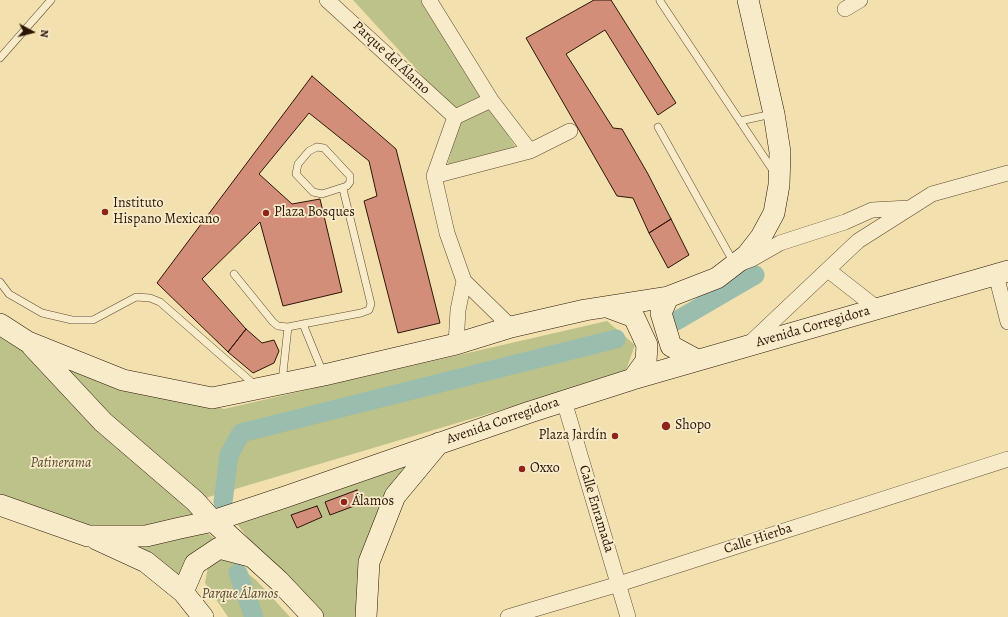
<!DOCTYPE html>
<meta charset="utf-8">
<style>
body{margin:0}
#map{position:relative;width:1008px;height:617px;overflow:hidden;background:#f2e0ae;font-family:Alegreya,serif}
canvas{display:block}
.north{position:absolute;left:12px;top:12px;width:40px;height:40px;-webkit-text-stroke:3px #f7ebca;paint-order:stroke;rotate:97deg;font-size:11px;font-weight:700;line-height:16px;text-align:center;color:#2d1506}
.north::after{content:'';display:block;margin:auto;width:14px;height:18px;background:#2d1506;clip-path:polygon(50% 0,100% 100%,50% 72%,0 100%)}
</style>
<div id="map">
<canvas width="1008" height="617"></canvas>
<div class="north">N</div>
</div>
<script>
const c = document.querySelector('canvas').getContext('2d');
c.lineJoin = 'round';
function paint(path, color) { c.fillStyle = color; c.fill(path, 'evenodd'); }
const shape = rows => new Path2D(rows.map(r => 'M' + r).join(''));
function strokePath(path, color, width, dash) { c.strokeStyle = color; c.lineWidth = width; c.lineCap = dash ? 'butt' : 'round'; c.setLineDash(dash || []); c.stroke(path); }
function label(font, color, halo, rows, align = 'center') {
  c.font = font + ' Alegreya,serif'; c.lineWidth = 3.5; c.setLineDash([]); c.textBaseline = 'middle'; c.strokeStyle = halo; c.fillStyle = color; for (const [text, x, y, turn = 0] of rows) {
    c.save(); c.translate(x, y); c.rotate((+turn || 0) * Math.PI / 180); c.textAlign = isNaN(turn) ? turn : align; if (halo) c.strokeText(text, 0, 0); c.fillText(text, 0, 0); c.restore();
  }
}
const green = shape([
 [353,0,423,0,518,151,447,166,461,118],
 [607,321,635,345,625,373,195,501,213,521,88,536,0,505,0,324,57,364,224,409],
 [414,459,356,617,309,617,237,524],
 [208,533,217,541,179,586,131,545],
 [220,558,234,562,257,581,290,617,228,617,205,583,208,567]
]);
const canal = shape([
 [676,321,755,275],
 [223,502,229,455,241,433,616,339],
 [238,573,254,617]
]);
const building = shape([
 [594,0,611,0,676,103,658,115,605,30,566,54,613,128,622,129,648,174,671,219,649,233,633,198,617,196,526,38,594,0],
 [312,76,396,149,440,323,398,333,364,201,377,196,369,161,309,113,259,174,292,204,320,199,342,292,283,306,260,222,202,279,246,329,228,352,157,283,312,76],
 [671,219,689,255,668,268,649,233,671,219],
 [246,329,262,343,274,340,279,351,274,363,253,373,228,352,246,329],
 [357,490,362,503,330,515,325,502,357,490],
 [317,506,322,517,297,528,291,515,317,506]
]);
const lane = shape([
 [660,1,774,172],
 [0,58,51,0],
 [740,121,772,114],
 [658,127,734,263],
 [317,147,324,148,350,176,350,182,347,186,322,194,313,192,296,174,298,164,309,151,317,147],
 [234,274,273,322,278,326,288,327,303,324,361,313,369,310,371,304,343,189],
 [0,282,9,294,42,313,72,320,93,320,136,297,150,298,160,302,256,386],
 [303,324,323,373],
 [282,382,288,327]
]);
const street = shape([
 [327,0,455,117],
 [429,0,491,100,530,151],
 [845,9,860,0],
 [491,100,455,117,434,176,447,233,464,281,511,327],
 [434,176,530,151,570,131],
 [744,262,752,259,780,243,845,222,872,210,909,208],
 [828,270,878,309],
 [996,275,1008,322],
 [456,344,458,310,464,281],
 [749,344,858,241,932,194,1008,173],
 [564,401,628,617],
 [508,617,619,584,1008,459]
]);
const secondary = shape([
 [668,297,661,313,671,346,697,360],
 [607,307,634,317,647,345,646,361,633,379],
 [0,324,28,342,123,380,212,398,324,375,456,344,511,327,585,310,668,297,717,278,747,255,761,237,774,213,779,185,780,152,774,114,748,0],
 [32,346,103,422,195,501,213,521,279,581,313,617],
 [0,505,88,536,146,536,180,528,213,521,285,497,530,412,633,379,1008,271],
 [96,539,146,562,183,592,203,617],
 [183,592,195,564,219,548,250,556],
 [366,617,369,562,395,496,439,443]
]);
const markers = [
 [105,212,4,"#8f2418"],
 [266,213,4,"#8f2418"],
 [666,426,5,"#8f2418"],
 [615,436,4,"#8f2418"],
 [522,469,4,"#8f2418"],
 [344,502,4,"#8f2418"]
];
const streetNames = [
 ["Parque del Álamo",391,58,43],
 ["Avenida Corregidora",813,327,-16],
 ["Avenida Corregidora",503,421,-19],
 ["Calle Enramada",596,509,73],
 ["Calle Hierba",758,539,-18]
];
const poiNames = [
 ["Instituto",113,204],
 ["Hispano Mexicano",113,220],
 ["Plaza Bosques",274,213],
 ["Shopo",675,426],
 ["Plaza Jardín",607,436,"right"],
 ["Oxxo",530,469],
 ["Álamos",352,502]
];
const parkNames = [
 ["Patinerama",61,464],
 ["Parque Álamos",240,595]
];
paint(green, '#bcc289');
strokePath(canal, '#9bbdad', 19);
paint(building, '#d28e78');
strokePath(building, '#2d1506', 1);
strokePath(lane, '#5e4830', 8);
strokePath(street, '#5e4830', 16);
strokePath(secondary, '#2d1506', 22);
strokePath(lane, '#f7ebca', 7);
strokePath(street, '#f7ebca', 15);
strokePath(secondary, '#f7ebca', 21);
for (const [x, y, r, color] of markers) { const dot = new Path2D(); dot.arc(x, y, r, 0, 2 * Math.PI); c.fillStyle = color; c.fill(dot); strokePath(dot, '#f7ebca', 1.5); }
label('14px', '#2d1506', '#f7ebca', streetNames);
label('14px', '#2d1506', '#f7ebca', poiNames, 'left');
label('italic 14px', '#58492d', '#f7ebca', parkNames);
</script>
